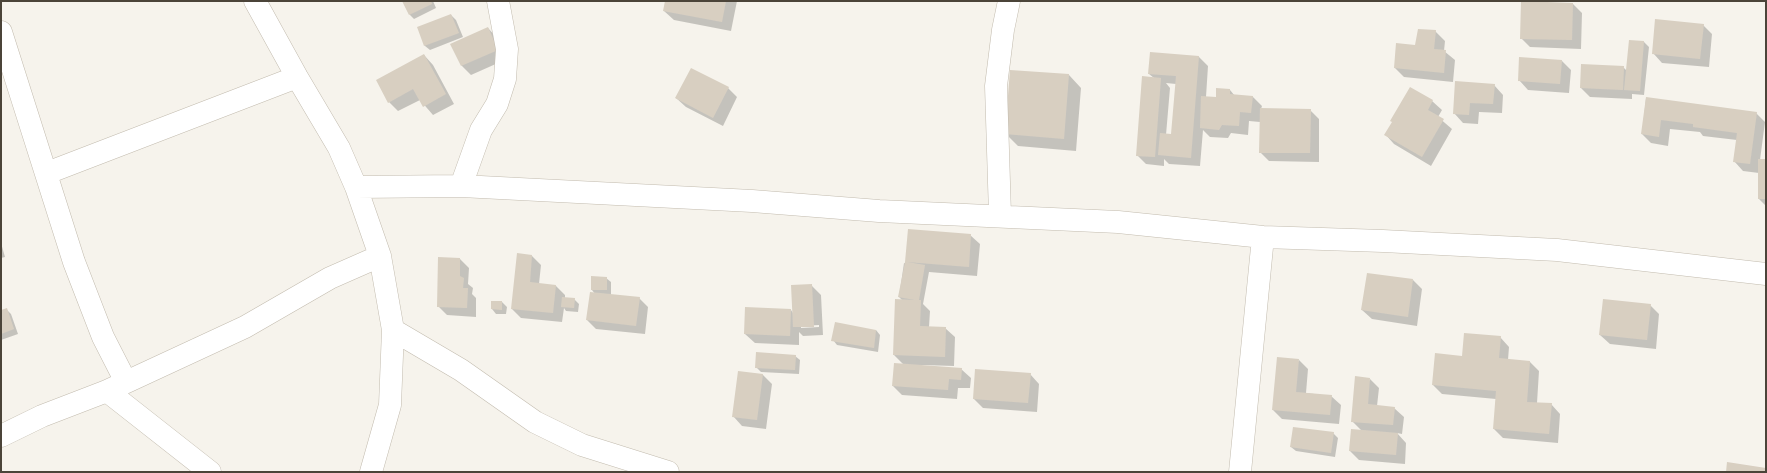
<!DOCTYPE html>
<style>
body{margin:0}
#map{position:relative;width:1767px;height:473px;overflow:hidden;background:#f6f3ec;font-family:"Public Sans",sans-serif}
canvas{display:block}
.frame{position:absolute;inset:0;border:2px solid #4b4439;pointer-events:none}
</style>
<div id="map">
<canvas width="1767" height="473"></canvas>
<div class="frame"></div>
</div>
<script>
const c = document.querySelector('canvas').getContext('2d');
c.lineJoin = 'round';
function paint(path, color) { c.fillStyle = color; c.fill(path, 'evenodd'); }
const shape = rows => new Path2D(rows.map(r => 'M' + r).join(''));
function strokePath(path, color, width, dash) { c.strokeStyle = color; c.lineWidth = width; c.lineCap = dash ? 'butt' : 'round'; c.setLineDash(dash || []); c.stroke(path); }
const shadow = shape([
 [403,1,433,1,436,8,414,19,410,15],
 [666,1,737,1,731,31,674,20,664,11],
 [1573,4,1582,13,1581,49,1530,47,1521,38],
 [451,15,456,20,463,37,430,50,425,46,418,28],
 [1703,25,1712,34,1709,67,1662,63,1653,53],
 [488,28,497,38,507,59,471,75,462,66,452,44],
 [1435,31,1445,41,1444,51,1455,60,1453,82,1404,77,1395,68],
 [1630,41,1644,42,1649,47,1644,95,1632,94,1632,99,1590,97,1581,88,1582,65,1623,67,1627,71],
 [1151,53,1199,57,1208,66,1206,97,1217,98,1230,90,1235,96,1252,96,1262,106,1261,109,1310,110,1319,119,1319,162,1269,161,1260,152,1260,122,1249,121,1248,135,1231,133,1228,138,1210,137,1203,130,1200,166,1169,164,1164,159,1164,166,1146,164,1137,155,1154,78,1149,74],
 [1166,83,1176,84,1172,136,1166,135,1170,88],
 [424,55,433,65,454,104,433,115,420,100,398,111,389,102],
 [1562,61,1571,70,1569,93,1528,90,1519,80],
 [1069,75,1081,88,1076,151,1018,146,1006,134],
 [1494,85,1503,95,1502,113,1479,112,1478,124,1463,123,1454,113],
 [728,88,737,97,723,126,686,107,676,98],
 [1646,98,1756,113,1765,122,1760,160,1766,160,1766,206,1759,199,1759,173,1743,171,1734,161,1737,140,1703,136,1700,132,1670,129,1668,146,1651,143,1642,134],
 [1432,101,1442,110,1438,117,1452,129,1431,166,1394,144,1385,134],
 [970,235,980,244,977,276,929,272,923,304,930,311,929,327,945,328,955,337,954,366,922,365,921,366,961,369,971,378,970,388,958,388,957,399,902,395,893,386,904,365,894,355,903,301,899,297,904,263,908,264,906,262],
 [1,243,5,257,1,258],
 [518,254,532,256,541,265,539,284,556,286,565,295,565,298,574,299,579,304,578,312,566,311,564,308,562,322,521,318,512,309],
 [460,259,469,268,468,284,473,288,472,294,476,298,476,317,447,315,438,306],
 [606,278,611,282,611,295,639,298,648,307,645,334,596,329,587,320,595,294,592,290],
 [1413,280,1422,289,1417,326,1372,319,1362,310],
 [812,286,821,295,823,335,803,336,799,332,799,345,755,343,745,334,791,310,793,313],
 [819,325,819,327,801,328,801,326],
 [502,302,507,307,506,314,496,314,492,309],
 [1650,305,1659,314,1656,349,1610,344,1600,335],
 [6,309,11,314,18,334,1,340,1,311],
 [876,330,880,335,878,352,837,345,833,340],
 [1500,337,1509,347,1508,360,1530,362,1539,371,1537,403,1551,404,1560,414,1558,443,1503,438,1494,429,1496,399,1442,394,1433,385,1463,357],
 [795,356,800,360,799,374,761,372,756,367],
 [1299,360,1308,369,1306,393,1331,396,1341,405,1339,424,1282,419,1273,410],
 [739,372,763,375,772,384,766,429,742,426,733,416],
 [1030,374,1039,384,1037,412,983,408,974,399],
 [1370,379,1379,388,1377,406,1394,408,1404,417,1402,434,1397,433,1406,443,1405,464,1359,460,1350,451,1352,431,1362,431,1352,421],
 [1333,433,1338,438,1335,457,1296,451,1291,447]
]);
const building = shape([
 [402,1,431,1,432,4,409,15],
 [665,1,726,1,722,22,663,11],
 [1521,1,1573,3,1572,40,1520,39],
 [451,14,459,33,424,46,417,27],
 [1655,19,1704,24,1700,59,1652,54],
 [488,27,498,50,461,66,450,44],
 [1418,29,1436,30,1434,49,1446,50,1444,73,1394,68,1396,43,1415,45],
 [1629,40,1644,41,1640,91,1624,90],
 [1150,52,1199,56,1191,158,1158,155,1160,133,1171,134,1176,76,1148,74],
 [424,54,446,94,423,107,413,89,388,103,376,80],
 [1519,57,1562,60,1560,84,1518,81],
 [1581,64,1624,66,1623,90,1580,88],
 [691,68,729,87,713,118,675,98],
 [1010,70,1069,74,1064,139,1005,134],
 [1142,76,1161,78,1155,157,1136,156],
 [1455,81,1495,84,1493,104,1470,103,1469,115,1453,114],
 [1410,87,1433,100,1428,110,1444,119,1422,157,1384,135,1392,122,1390,121],
 [1216,88,1230,89,1230,94,1253,96,1251,113,1240,112,1239,126,1222,125,1219,130,1200,128,1201,96,1216,97],
 [1646,97,1757,112,1750,164,1733,162,1737,133,1693,127,1693,124,1661,120,1659,137,1641,134],
 [1260,108,1311,109,1310,153,1259,153],
 [1758,159,1766,159,1766,199,1758,199],
 [908,229,971,234,969,267,907,262,925,265,919,300,921,300,920,326,946,327,945,357,893,355,895,299,915,300,898,297,905,262],
 [517,253,532,255,530,282,556,285,553,313,511,309],
 [438,257,460,258,460,276,464,278,463,288,468,288,467,308,437,307],
 [1367,273,1413,279,1408,317,1361,310],
 [591,276,607,277,607,290,591,290],
 [812,284,814,327,793,327,791,285],
 [590,292,640,297,636,326,586,320],
 [562,297,575,298,574,308,561,307],
 [1603,299,1651,304,1647,340,1599,335],
 [491,301,502,301,502,310,491,309],
 [745,307,791,309,790,336,744,334],
 [7,308,14,329,1,334,1,310],
 [835,322,876,330,874,348,831,341],
 [1464,333,1501,336,1499,358,1530,361,1527,402,1552,403,1549,434,1493,429,1496,391,1432,385,1435,353,1462,356],
 [756,352,796,355,795,370,755,368],
 [1277,357,1299,359,1296,392,1332,395,1330,415,1272,410],
 [894,363,962,368,961,380,949,379,948,390,892,386],
 [975,369,1031,373,1028,403,973,399],
 [738,371,763,374,757,420,732,417],
 [1355,376,1370,378,1368,404,1395,407,1393,425,1351,422],
 [1293,427,1334,432,1331,453,1290,447],
 [1351,429,1398,433,1396,455,1349,451],
 [1727,462,1766,468,1766,472,1726,472]
]);
const street = shape([
 [255,1,297,77,339,148,356,187,380,256,393,330,390,405,371,472],
 [1,32,74,262,103,337,126,382],
 [47,173,297,77],
 [461,186,481,130,497,104,505,79,507,49,498,1],
 [356,187,461,186,752,201,879,211,1118,222,1263,237,1383,241,1557,250,1766,274],
 [1000,215,996,86,1003,30,1009,1],
 [393,330,461,370,535,422,582,445,668,472],
 [107,391,210,472],
 [1,436,42,416,107,391,245,327,330,278,380,256],
 [1240,472,1263,237]
]);
paint(shadow, '#0003');
paint(building, '#d8cfc1');
strokePath(street, '#c2bbae', 23);
strokePath(street, '#fff', 22);
</script>
